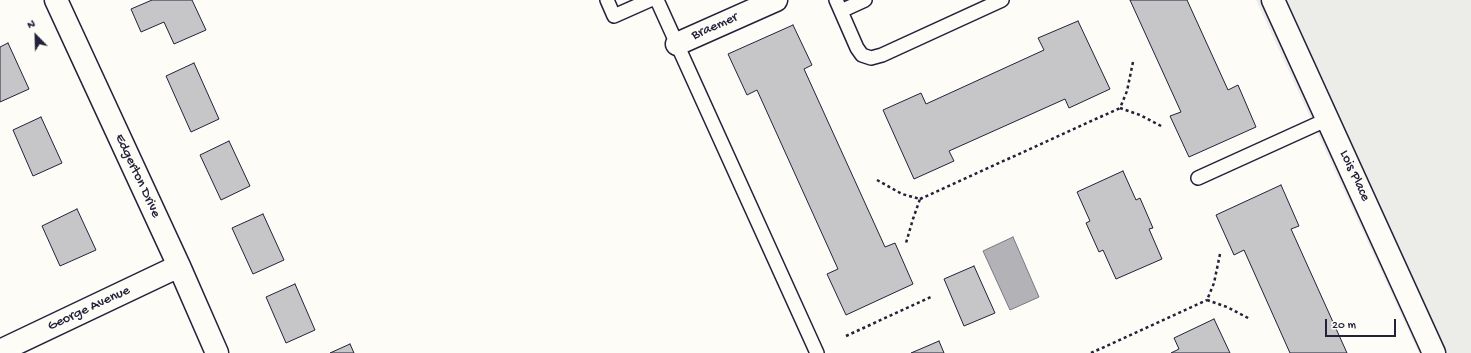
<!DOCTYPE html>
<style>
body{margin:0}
#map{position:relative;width:1471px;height:353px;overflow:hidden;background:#fdfcf7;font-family:"Gochi Hand",sans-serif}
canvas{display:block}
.north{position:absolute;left:16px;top:16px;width:40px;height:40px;-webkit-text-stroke:3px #fdfcf7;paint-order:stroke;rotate:337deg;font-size:11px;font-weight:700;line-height:16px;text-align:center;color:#22223b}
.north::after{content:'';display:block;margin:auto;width:14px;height:18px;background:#22223b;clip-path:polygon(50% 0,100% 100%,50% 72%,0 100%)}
.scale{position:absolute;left:1325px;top:319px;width:71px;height:18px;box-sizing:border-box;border:2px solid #22223b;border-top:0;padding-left:5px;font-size:12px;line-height:14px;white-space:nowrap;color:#22223b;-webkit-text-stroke:3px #fdfcf7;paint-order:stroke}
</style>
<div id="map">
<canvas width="1471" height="353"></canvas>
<div class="north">N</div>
<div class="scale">20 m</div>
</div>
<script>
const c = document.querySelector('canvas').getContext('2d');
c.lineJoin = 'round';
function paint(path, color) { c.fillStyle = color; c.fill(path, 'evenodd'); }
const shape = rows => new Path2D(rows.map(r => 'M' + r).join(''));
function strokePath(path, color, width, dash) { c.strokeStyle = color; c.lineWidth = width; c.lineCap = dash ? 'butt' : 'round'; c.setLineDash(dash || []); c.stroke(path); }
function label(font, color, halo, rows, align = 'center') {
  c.font = font + ' "Gochi Hand",sans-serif'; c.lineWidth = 3; c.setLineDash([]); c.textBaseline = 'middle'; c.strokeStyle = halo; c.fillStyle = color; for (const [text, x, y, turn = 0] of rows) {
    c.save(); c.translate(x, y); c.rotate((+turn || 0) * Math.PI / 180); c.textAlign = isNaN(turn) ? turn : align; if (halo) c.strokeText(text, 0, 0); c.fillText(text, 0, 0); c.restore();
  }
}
const built = shape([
 [1256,0,1471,0,1471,353,1419,353]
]);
const water = shape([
 [1013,237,1039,297,1010,310,983,251,1013,237]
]);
const building = shape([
 [152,0,192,0,206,30,174,44,164,22,141,32,131,9,152,0],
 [1130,0,1187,0,1228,90,1238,85,1256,127,1189,157,1170,116,1181,112,1130,0],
 [1078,21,1110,89,1069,108,1065,99,949,151,954,161,914,179,883,110,921,93,926,104,1044,50,1038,38,1078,21],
 [793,25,812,65,804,69,885,247,895,243,913,284,846,315,827,274,838,269,757,90,747,95,728,54,793,25],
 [8,43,29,89,0,102,0,47,8,43],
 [194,63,219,119,191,132,166,76,194,63],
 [41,117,62,163,33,176,13,130,41,117],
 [229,141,250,186,221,200,200,155,229,141],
 [1123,171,1136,200,1140,198,1153,228,1149,229,1162,259,1116,279,1103,250,1099,252,1086,223,1090,221,1077,192,1123,171],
 [1281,185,1299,226,1291,229,1347,353,1290,353,1244,250,1234,255,1216,215,1281,185],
 [77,209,96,250,60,266,42,226,77,209],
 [263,214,284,260,253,274,232,228,263,214],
 [974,266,995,313,964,326,944,279,974,266],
 [295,284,315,330,286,343,266,297,295,284],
 [1214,319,1230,353,1171,353,1179,349,1174,338,1214,319],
 [939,341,944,353,911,353,939,341],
 [350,344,354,353,330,353,350,344]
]);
const path = shape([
 [1133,62,1127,91,1120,108,1140,115,1163,127],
 [877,180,902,194,920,199,913,219,906,243],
 [920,199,1120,108],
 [1220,254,1214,283,1207,300,1227,307,1250,319],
 [846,336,931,297],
 [1091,353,1207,300]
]);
const service = shape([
 [607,0,614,16,650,0],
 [657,0,817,353],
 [836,0,857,48,862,55,871,58,882,55,1002,0],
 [841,11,865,0],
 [1198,178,1328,119]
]);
const minor = shape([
 [56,0,179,266,217,353],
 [1273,0,1434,353],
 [677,44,776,0],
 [0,351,179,266]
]);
const streetNames = [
 ["Braemer",715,27,-24],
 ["Edgerton Drive",137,176,65],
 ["Lois Place",1354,176,65],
 ["George Avenue",89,309,-25]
];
paint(built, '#ecece9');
paint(water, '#b2b2b7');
strokePath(water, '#787885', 1);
paint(building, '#c6c6c8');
strokePath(building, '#22223b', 1);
strokePath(service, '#22223b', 16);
strokePath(minor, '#22223b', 25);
strokePath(path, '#22223b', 2.5, [3, 3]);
strokePath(service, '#fdfcf7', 13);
strokePath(minor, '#fdfcf7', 22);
label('14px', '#22223b', '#fdfcf7', streetNames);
</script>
